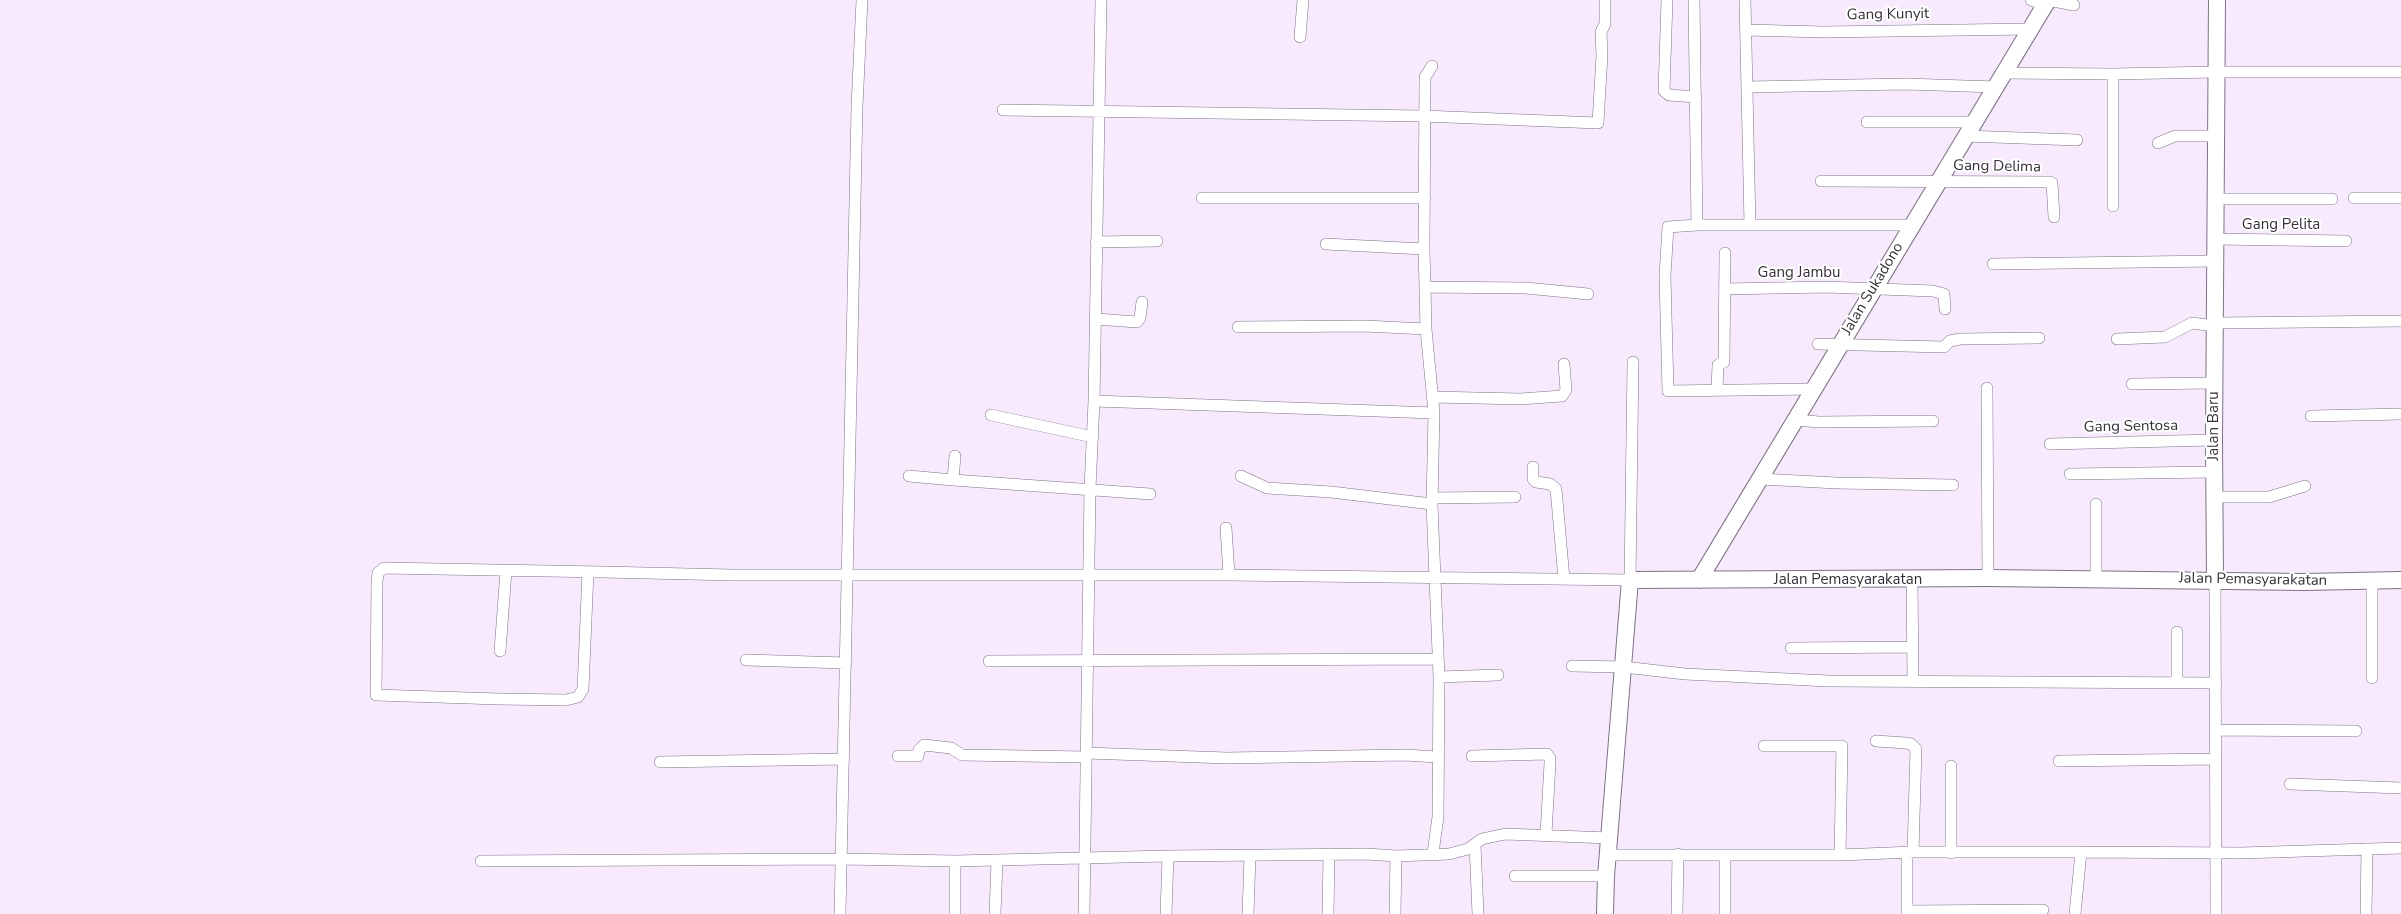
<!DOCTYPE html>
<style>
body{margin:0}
canvas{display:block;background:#f6eafc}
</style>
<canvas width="2401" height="914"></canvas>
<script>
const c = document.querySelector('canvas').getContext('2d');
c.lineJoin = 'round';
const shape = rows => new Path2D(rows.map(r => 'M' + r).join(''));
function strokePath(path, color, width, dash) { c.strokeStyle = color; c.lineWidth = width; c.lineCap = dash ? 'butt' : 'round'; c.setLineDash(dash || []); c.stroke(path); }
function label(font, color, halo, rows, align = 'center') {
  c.font = font + ' "Nunito Sans",sans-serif'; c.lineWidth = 4; c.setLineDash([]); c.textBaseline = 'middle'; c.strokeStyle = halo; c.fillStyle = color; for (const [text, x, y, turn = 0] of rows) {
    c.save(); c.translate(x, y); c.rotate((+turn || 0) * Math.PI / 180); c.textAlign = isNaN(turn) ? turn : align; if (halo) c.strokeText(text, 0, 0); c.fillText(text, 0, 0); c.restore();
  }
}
const street = shape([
 [1667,0,1664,91,1669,95,1696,97],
 [1694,0,1697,225],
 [1745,0,1750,225],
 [2031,0,2045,5],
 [2048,0,2074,5],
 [1746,30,1824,32,2030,29],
 [1300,37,1303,0],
 [1432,66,1425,77,1424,249,1426,329,1434,413,1432,504,1439,677,1438,817,1433,853],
 [2003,73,2113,74,2216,72,2401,72],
 [2113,74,2113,206],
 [1747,87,1906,84,1996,87],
 [1003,110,1423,116,1598,123,1602,55,1601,32,1605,24,1605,0],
 [1867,122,1974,122],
 [1965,136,2077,140],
 [2158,143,2175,136,2217,136],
 [1821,181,2050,182,2052,183,2054,217],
 [1202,198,1425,198],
 [2354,198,2401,198],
 [2216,199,2332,199],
 [2216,239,2346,241],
 [1096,242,1157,241],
 [1326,244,1424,249],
 [1993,264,2216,261],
 [1425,287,1526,288,1588,294],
 [1725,289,1826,287,1933,291,1944,294,1945,309],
 [1096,319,1137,322,1140,318,1142,302],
 [2216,323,2401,321],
 [1238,327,1365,326,1426,329],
 [2117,339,2165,337,2192,323,2215,326],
 [1818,344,1944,347,1950,341,1960,339,2039,338],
 [2132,384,2214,383],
 [1987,388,1988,578],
 [1813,389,1668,391,1665,276,1668,227,1697,225,1911,225],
 [1717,390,1718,365,1724,362,1725,253],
 [1433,397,1520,399,1562,396,1566,390,1564,364],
 [1094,401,1434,413],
 [991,415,1093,437],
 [2311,416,2401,414],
 [1796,420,1819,422,1933,421],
 [2050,444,2214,440],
 [955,456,953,480,1150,494],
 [1533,467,1533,479,1536,482,1550,484,1556,489,1564,579],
 [2070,474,2214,472],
 [909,476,953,480],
 [1241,476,1267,488,1331,492,1432,504],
 [1760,479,1837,483,1953,485],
 [2214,497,2269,497,2305,486],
 [1433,498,1515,497],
 [2096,504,2096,578],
 [1226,528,1229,575],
 [588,572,583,689,578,697,566,700,499,699,376,695,377,582,378,573,384,568,603,572,732,575,1229,575,1630,580,1633,362],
 [1912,580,1913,680],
 [2215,580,2216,914],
 [2372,581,2372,678],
 [2177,632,2177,683],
 [1791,648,1912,647],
 [500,651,506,571],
 [746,660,846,663],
 [989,661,1438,659],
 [1572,666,1624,667,1685,674,1829,681,2216,683],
 [1439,677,1498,675],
 [2215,730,2356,731],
 [1876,741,1906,743,1911,744,1916,749,1913,852],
 [1764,746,1842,746,1840,855],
 [1086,753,1227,758,1405,755,1437,757],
 [898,756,918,756,919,750,924,745,951,748,962,755,1086,757],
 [1472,756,1547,754,1550,758,1550,763,1546,834],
 [2059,761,2215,759],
 [660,762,844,759],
 [2290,784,2401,788],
 [1475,844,1478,914],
 [1907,852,1907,914],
 [1951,853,1951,766],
 [1608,855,1840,855,1913,852,2081,852,2241,853,2401,848],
 [1725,855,1725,914],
 [481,861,842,859,955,861,1168,856,1367,854,1396,856,1449,854,1468,849,1482,839,1505,834,1609,838],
 [1515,876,1606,876],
 [1908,911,2043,910],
 [840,914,857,107,862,0],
 [955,914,955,861],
 [995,914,997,861],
 [1084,914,1090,488,1094,401,1101,0],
 [1166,914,1168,856],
 [1248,914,1250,856],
 [1328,914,1329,854],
 [1395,914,1396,856],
 [1677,914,1678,854],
 [2075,914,2081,852],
 [2366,914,2367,849]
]);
const secondary = shape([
 [1699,580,2048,0],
 [2215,580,2214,440,2217,0],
 [1605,914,1606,876,1630,580,1988,578,2304,582,2401,580]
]);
const streetNames = [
 ["Gang Kunyit",1888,15,-1],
 ["Gang Delima",1997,167,1],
 ["Gang Pelita",2281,225],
 ["Gang Jambu",1799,273],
 ["Jalan Sukadono",1873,289,-59],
 ["Jalan Baru",2214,426,-90],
 ["Gang Sentosa",2131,427,-1],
 ["Jalan Pemasyarakatan",1848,580],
 ["Jalan Pemasyarakatan",2253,580,1]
];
strokePath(street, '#7f7286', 12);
strokePath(secondary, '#7f7286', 18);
strokePath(street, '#fff', 11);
strokePath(secondary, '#fff', 16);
label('15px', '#363039', '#fff', streetNames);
</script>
